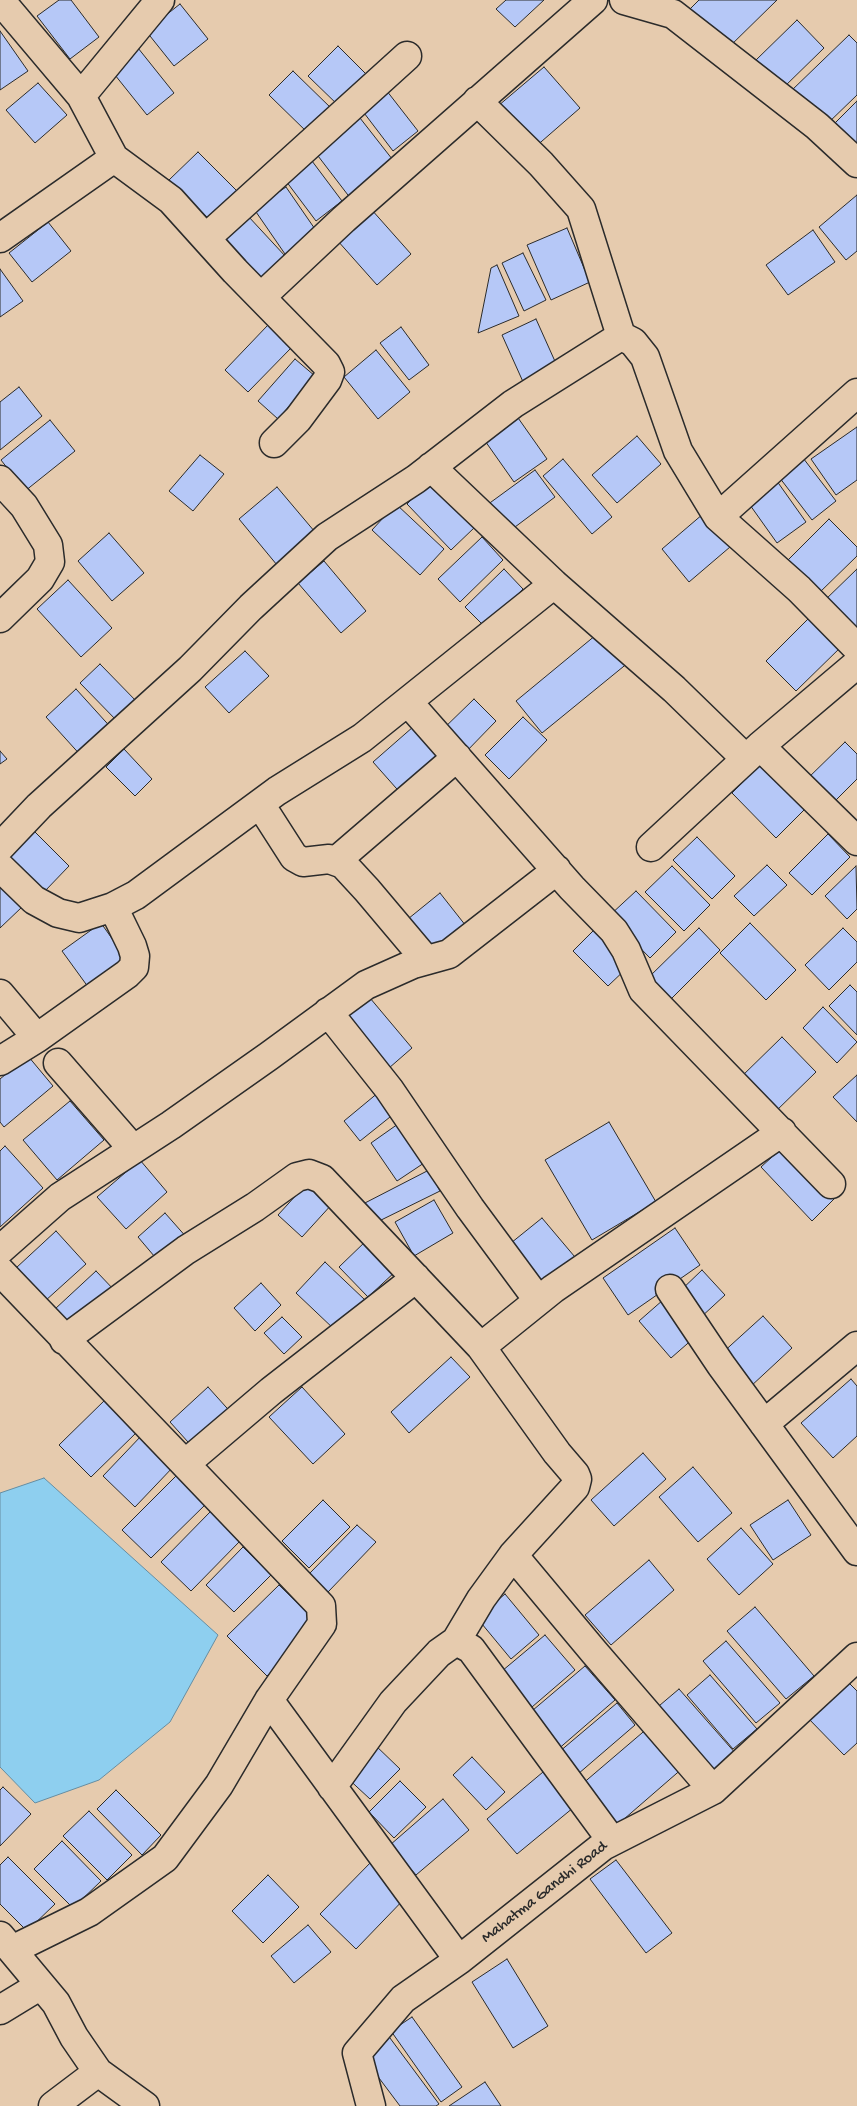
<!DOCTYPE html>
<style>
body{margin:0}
canvas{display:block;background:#e6cbae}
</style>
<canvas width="857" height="2106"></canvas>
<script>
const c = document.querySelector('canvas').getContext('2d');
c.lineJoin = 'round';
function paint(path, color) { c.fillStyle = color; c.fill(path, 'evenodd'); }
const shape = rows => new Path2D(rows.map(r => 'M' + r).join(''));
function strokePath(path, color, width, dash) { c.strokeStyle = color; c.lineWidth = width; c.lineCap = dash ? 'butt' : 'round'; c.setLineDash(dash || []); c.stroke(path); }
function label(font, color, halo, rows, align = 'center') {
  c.font = font + ' "Gochi Hand",sans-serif'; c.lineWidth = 4; c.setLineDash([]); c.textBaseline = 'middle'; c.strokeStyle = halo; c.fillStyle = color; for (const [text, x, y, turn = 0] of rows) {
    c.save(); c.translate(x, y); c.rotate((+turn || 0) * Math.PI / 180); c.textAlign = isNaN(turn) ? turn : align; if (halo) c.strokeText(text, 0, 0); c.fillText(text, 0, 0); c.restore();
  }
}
const water = shape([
 [44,1478,218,1635,170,1722,99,1780,35,1803,0,1767,0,1493,44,1478]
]);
const building = shape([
 [59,0,71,0,99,37,70,59,37,16,59,0],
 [506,0,544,0,515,27,496,9,506,0],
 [699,0,777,0,726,50,688,11,699,0],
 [180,4,208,39,174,66,146,31,180,4],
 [797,20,824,48,782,89,755,61,797,20],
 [0,31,28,71,0,90,0,31],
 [849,35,857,43,857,95,825,126,791,91,849,35],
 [338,46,371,79,341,108,308,76,338,46],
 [138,48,174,93,147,115,111,70,138,48],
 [544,67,580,108,534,148,498,106,544,67],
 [293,71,333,110,309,134,269,95,293,71],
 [38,83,67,115,35,143,6,110,38,83],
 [383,86,418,131,393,151,358,105,383,86],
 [857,101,857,150,833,125,857,101],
 [360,118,396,164,351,199,315,152,360,118],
 [198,152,239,193,211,221,169,180,198,152],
 [312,161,342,201,316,221,286,181,312,161],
 [286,187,317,232,285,254,254,209,286,187],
 [857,195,857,251,846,260,819,227,857,195],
 [371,209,411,254,377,285,337,240,371,209],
 [248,216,286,257,260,281,223,239,248,216],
 [48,222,71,251,32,282,9,253,48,222],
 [567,228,590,282,551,300,527,245,567,228],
 [813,230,835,262,788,295,766,265,813,230],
 [523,253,546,300,524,311,502,263,523,253],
 [497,265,519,316,478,333,491,268,497,265],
 [0,269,23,301,0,317,0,269],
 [536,319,558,368,524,384,502,335,536,319],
 [268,325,291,348,248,392,225,370,268,325],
 [401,327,429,365,409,380,380,343,401,327],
 [376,350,410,392,378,419,344,377,376,350],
 [295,359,315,376,278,419,258,401,295,359],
 [19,387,42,416,0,450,0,402,19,387],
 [516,415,547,459,514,482,483,438,516,415],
 [50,420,75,451,25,491,1,460,50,420],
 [857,427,857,480,836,495,811,459,857,427],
 [637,436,661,464,617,503,592,475,637,436],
 [800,454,836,501,812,520,776,473,800,454],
 [200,455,224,474,193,511,169,491,200,455],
 [563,459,612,517,592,534,543,476,563,459],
 [535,470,555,497,507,533,487,505,535,470],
 [774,477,806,522,777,543,745,498,774,477],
 [430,481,475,527,451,550,407,504,430,481],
 [277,487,315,532,277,565,239,519,277,487],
 [396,504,444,549,420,575,372,530,396,504],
 [703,514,730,547,689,582,662,549,703,514],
 [829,519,857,547,857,556,818,594,786,562,829,519],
 [109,533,144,573,112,601,78,561,109,533],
 [482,537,503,560,460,602,438,579,482,537],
 [324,561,366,611,341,633,298,583,324,561],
 [504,569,523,589,485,627,465,607,504,569],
 [857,569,857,634,823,602,857,569],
 [68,580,112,628,81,657,37,609,68,580],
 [813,614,843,645,796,691,766,661,813,614],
 [602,630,629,662,542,733,516,701,602,630],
 [245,651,269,676,229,713,205,687,245,651],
 [100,664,139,704,119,723,80,683,100,664],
 [76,689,115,732,84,759,46,717,76,689],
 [474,699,496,721,462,756,439,733,474,699],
 [523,717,547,740,509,779,485,755,523,717],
 [413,727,444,762,404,797,373,762,413,727],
 [845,742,857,754,857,779,830,806,805,781,845,742],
 [124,749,152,779,135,796,106,767,124,749],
 [0,751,7,759,0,764,0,751],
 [763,762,807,807,776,838,732,793,763,762],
 [28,825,69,866,44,892,2,851,28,825],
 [828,834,850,857,812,895,789,873,828,834],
 [697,837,735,876,712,899,673,860,697,837],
 [767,865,787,885,754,916,734,896,767,865],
 [672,866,710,905,684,931,645,892,672,866],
 [856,866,857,909,847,919,825,896,856,866],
 [0,884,22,907,0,928,0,884],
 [636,891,676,932,650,958,609,916,636,891],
 [440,893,466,926,429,955,403,923,440,893],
 [101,923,130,964,91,991,62,951,101,923],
 [750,923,796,970,766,1000,720,953,750,923],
 [699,928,720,950,669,1001,647,979,699,928],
 [843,928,857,942,857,962,829,990,805,965,843,928],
 [594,930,629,966,608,986,573,951,594,930],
 [850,985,857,992,857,1035,829,1006,850,985],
 [370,998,412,1048,389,1068,346,1018,370,998],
 [823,1007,857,1042,837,1063,803,1028,823,1007],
 [782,1037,816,1072,773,1114,739,1079,782,1037],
 [28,1056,53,1086,4,1127,0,1122,0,1079,28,1056],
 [857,1075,857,1122,833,1097,857,1075],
 [379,1092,395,1113,360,1141,344,1121,379,1092],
 [70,1101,104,1140,57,1180,23,1140,70,1101],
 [609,1122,656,1202,592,1240,545,1160,609,1122],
 [398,1124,424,1163,397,1181,371,1143,398,1124],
 [5,1146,43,1188,0,1227,0,1151,5,1146],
 [784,1146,834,1199,812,1221,761,1167,784,1146],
 [140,1160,167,1192,126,1229,97,1197,140,1160],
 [429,1170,440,1191,371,1225,361,1205,429,1170],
 [309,1181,333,1203,302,1237,278,1215,309,1181],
 [434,1200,453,1233,414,1256,395,1222,434,1200],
 [165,1213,188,1239,160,1263,138,1237,165,1213],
 [542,1218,580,1263,544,1293,506,1247,542,1218],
 [675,1228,700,1265,628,1315,603,1278,675,1228],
 [56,1231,86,1264,45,1301,16,1268,56,1231],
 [367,1240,396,1271,368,1297,339,1267,367,1240],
 [325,1262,365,1300,335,1330,296,1293,325,1262],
 [702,1270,725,1295,700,1318,678,1293,702,1270],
 [96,1271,116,1292,75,1331,55,1309,96,1271],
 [261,1283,281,1305,255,1331,234,1308,261,1283],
 [663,1300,695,1337,671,1358,639,1321,663,1300],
 [763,1316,792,1348,750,1387,720,1355,763,1316],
 [282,1317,302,1337,284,1354,264,1333,282,1317],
 [451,1357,470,1377,409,1433,391,1412,451,1357],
 [851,1379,857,1386,857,1436,833,1458,801,1423,851,1379],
 [208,1387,235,1417,197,1452,170,1422,208,1387],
 [302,1387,345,1434,313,1464,269,1417,302,1387],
 [106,1399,138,1431,91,1477,59,1445,106,1399],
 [143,1434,175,1465,135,1507,103,1476,143,1434],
 [643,1453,666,1479,614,1526,591,1500,643,1453],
 [693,1467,732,1513,698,1542,659,1497,693,1467],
 [179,1473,208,1502,151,1558,122,1530,179,1473],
 [323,1500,350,1527,309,1568,282,1541,323,1500],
 [788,1500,811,1535,773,1560,750,1525,788,1500],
 [211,1511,241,1540,191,1591,161,1562,211,1511],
 [357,1525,376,1542,328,1592,309,1574,357,1525],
 [741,1528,773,1564,739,1595,707,1559,741,1528],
 [243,1547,271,1575,234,1612,206,1585,243,1547],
 [649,1560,674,1590,611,1645,585,1615,649,1560],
 [279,1585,319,1624,267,1676,227,1636,279,1585],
 [505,1594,539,1635,511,1659,477,1618,505,1594],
 [755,1607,814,1676,786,1699,727,1631,755,1607],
 [545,1635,575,1670,532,1707,502,1671,545,1635],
 [726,1641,780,1703,756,1723,703,1661,726,1641],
 [585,1666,615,1700,556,1751,526,1716,585,1666],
 [710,1675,757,1729,733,1749,687,1695,710,1675],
 [844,1678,857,1691,857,1743,844,1755,806,1716,844,1678],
 [679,1689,737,1755,710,1778,653,1711,679,1689],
 [617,1703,635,1725,578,1774,559,1752,617,1703],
 [649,1727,684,1767,616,1826,581,1785,649,1727],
 [373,1743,400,1769,370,1799,343,1774,373,1743],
 [472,1757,505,1792,486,1810,453,1775,472,1757],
 [549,1767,579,1803,517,1854,487,1819,549,1767],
 [400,1781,426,1807,394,1838,369,1812,400,1781],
 [3,1787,31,1814,0,1846,0,1790,3,1787],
 [116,1790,161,1835,142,1855,97,1809,116,1790],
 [443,1799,469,1830,416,1875,390,1845,443,1799],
 [89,1811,132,1855,107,1880,63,1836,89,1811],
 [62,1841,101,1881,73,1908,34,1869,62,1841],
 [8,1857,55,1904,27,1931,0,1904,0,1865,8,1857],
 [375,1858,410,1893,356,1949,320,1914,375,1858],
 [616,1860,672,1933,646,1953,590,1879,616,1860],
 [268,1875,299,1907,263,1943,232,1911,268,1875],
 [308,1925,331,1952,294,1983,271,1956,308,1925],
 [507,1959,548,2026,513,2048,472,1982,507,1959],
 [412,2017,462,2087,441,2102,391,2031,412,2017],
 [387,2034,439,2104,436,2106,400,2106,361,2054,387,2034],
 [485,2082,501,2106,449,2106,485,2082]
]);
const minor = shape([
 [0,0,81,96,114,158,171,200,235,271,326,364,330,372,327,380,298,419,274,443],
 [624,0,673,14,817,126,857,163],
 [81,96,160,0],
 [477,101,541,164,581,209,621,336],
 [0,238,114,158],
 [206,238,407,56],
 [261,297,344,219,593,0],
 [431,467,554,584,674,689,746,759],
 [0,480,24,506,48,545,50,562,40,579,0,618],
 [718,517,857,393],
 [408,702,572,888,614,931,626,950,643,990,831,1184],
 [760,746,857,841],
 [260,804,294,857,303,862,329,859,343,864,367,890,426,960],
 [0,847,39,806,190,669,251,607,327,537,416,479,513,404,621,336,633,342,645,357,678,451,718,517,799,589,857,648],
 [651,847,760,746,857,664],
 [336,861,457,757],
 [0,867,34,900,58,913,79,918,113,907,136,895,277,791,362,738,554,584],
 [0,994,37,1038],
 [328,1012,389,1089,470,1208,538,1300],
 [0,1061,37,1038,127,974,134,967,135,956,132,946,113,907],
 [58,1063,133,1149],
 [0,1250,60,1197,171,1125,269,1056,366,985,413,964,449,954,557,870],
 [0,1271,321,1606,322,1624,269,1700,219,1785,165,1858,89,1912,12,1950],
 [670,1289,721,1365,857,1551],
 [64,1340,186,1250,255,1207,297,1177,309,1174,322,1179,481,1347,557,1453,575,1474,577,1479,575,1487,513,1555,481,1599,456,1641],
 [481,1347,553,1289,782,1132],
 [764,1424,857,1346],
 [185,1464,271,1391,416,1278],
 [513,1555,594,1652,713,1790],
 [269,1700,459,1960],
 [332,1787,393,1702,439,1653,456,1641,471,1649,612,1841],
 [0,1936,56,2003,74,2037,98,2072,145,2106],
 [0,2010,41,1985],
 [53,2106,98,2072],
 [371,2106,357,2053,403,1999,459,1960,603,1846,713,1790,857,1657]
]);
const streetNames = [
 ["Mahatma Gandhi Road",545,1893,-38]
];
paint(water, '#8ecfef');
strokePath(water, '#668da1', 1);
paint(building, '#b6c8f7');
strokePath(building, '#2b2b2b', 1);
strokePath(minor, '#2b2b2b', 31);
strokePath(minor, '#e6cbae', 28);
label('16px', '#2b2b2b', '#e6cbae', streetNames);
</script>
